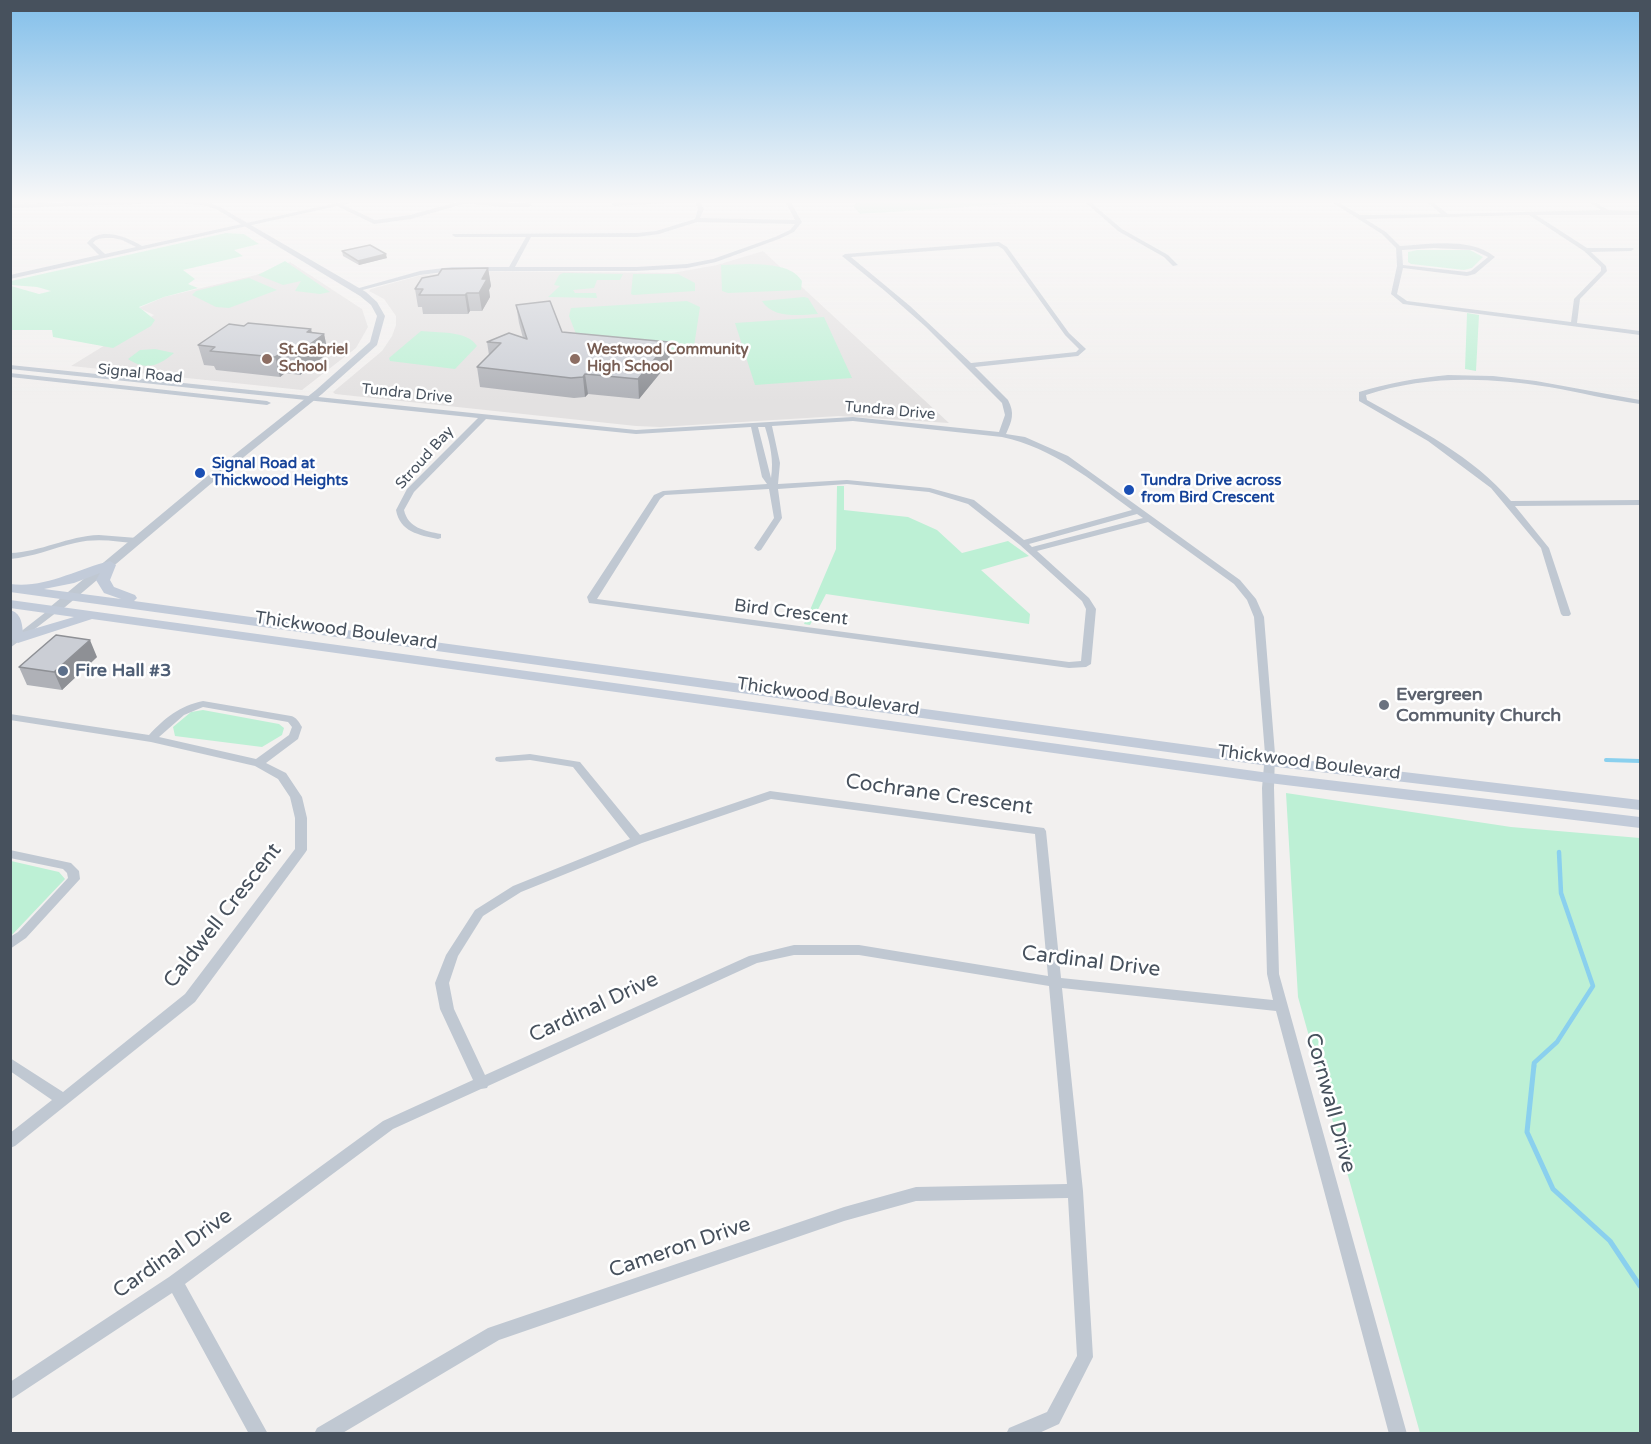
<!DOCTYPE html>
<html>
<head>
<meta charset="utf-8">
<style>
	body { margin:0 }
	#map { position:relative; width:1651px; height:1444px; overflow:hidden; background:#f2f0ef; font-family:"Varela Round",sans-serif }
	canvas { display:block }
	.frame { position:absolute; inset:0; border:12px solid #47515d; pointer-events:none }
</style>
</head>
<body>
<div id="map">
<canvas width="1651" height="1444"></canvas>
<div class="frame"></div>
</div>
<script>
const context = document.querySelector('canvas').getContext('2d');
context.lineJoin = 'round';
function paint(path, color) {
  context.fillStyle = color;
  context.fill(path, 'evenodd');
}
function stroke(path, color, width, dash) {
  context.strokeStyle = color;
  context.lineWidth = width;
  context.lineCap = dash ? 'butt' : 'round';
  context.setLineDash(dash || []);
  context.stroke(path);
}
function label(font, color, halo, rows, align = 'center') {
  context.font = font + ' "Varela Round",sans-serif';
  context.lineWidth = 5;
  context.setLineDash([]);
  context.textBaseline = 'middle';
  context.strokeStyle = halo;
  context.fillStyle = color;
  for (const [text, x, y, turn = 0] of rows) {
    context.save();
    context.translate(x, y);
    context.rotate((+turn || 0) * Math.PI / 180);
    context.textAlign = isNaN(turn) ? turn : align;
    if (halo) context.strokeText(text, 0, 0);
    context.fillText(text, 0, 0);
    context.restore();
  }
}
const education = new Path2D(`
	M763 251 949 423 839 416 660 427 636 426 335 394 333 392 382 351 392 336 396 325V316L384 299 369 291 371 289 422 275 467 271 672 273 717 265Z
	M290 262 362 309 368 327 356 348 302 390 71 366 154 315 139 308 164 297 256 275Z`);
const green = new Path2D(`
	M859 201H1020L1022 203 860 214 853 206Z
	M226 233 244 234 259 244 234 250 243 256 183 270 195 279 188 284 198 288 164 297 139 307 155 320 151 326 113 348 53 337 52 330H11V286L39 294 51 291 37 287 11 285V281Z
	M1417 250H1470L1483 257 1472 268 1464 270 1411 264 1408 262V252Z
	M285 261 330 292 320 294 295 291 301 281 283 285 258 275Z
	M751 264C769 265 792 265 802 281L801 290 728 293 722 291 721 265Z
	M563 273 623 274 620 280H597L594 288 573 290 575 293H596L597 298 548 297 560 286 554 285 559 275Z
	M633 274H678L695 283V291L633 295 631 294Z
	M249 278 277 290 229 308 216 307 192 295 196 291Z
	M804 297 808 298 818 314C800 315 773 319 762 301Z
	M687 301 700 307 693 353 651 354 576 334 569 316 571 308Z
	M1467 313 1479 315 1476 371 1465 369Z
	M824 317 852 378 755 385 735 323Z
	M421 331C437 333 467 330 477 346L455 369 390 361 389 358Z
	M155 349 174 353C159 366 146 371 128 359L140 350Z
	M837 486H844V510L908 517 937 530 962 553 1008 541 1029 556 981 570 1030 614 1029 624 826 594 810 625 804 624 836 549Z
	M203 710 279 724 284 728 282 735 262 747 175 736 173 727 191 712Z
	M1286 793 1511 827 1640 838V1433H1420L1298 997Z
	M11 861 59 872 65 879 11 936Z`);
const streamFar2 = new Path2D(`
	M1606 760 1640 761`);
const streamFar1 = new Path2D(`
	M1534 1067V1063L1557 1042 1593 986 1561 893 1559 852`);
const stream = new Path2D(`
	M1534 1065 1527 1132 1553 1189 1610 1241 1640 1286`);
const minor = new Path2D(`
	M346 201H355L343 205 375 220 410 215 461 201 529 203 532 205 529 207H500L467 203 411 219 374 224 337 206 10 279V275L99 255 87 243C100 226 127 237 142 246ZM113 238 122 240 136 247 105 254 93 243C97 237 106 238 113 238Z
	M642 201H667L664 203 614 206 611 204 614 202Z
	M695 201H699L704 209 700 218 795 220 785 201H790L802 222 794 232 779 239 716 262 687 268 636 271H452L420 275 355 292 352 290 420 271 452 267H509L526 237H455L452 235 453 234 637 233 656 231 695 219 698 209ZM697 222 795 224 790 230 775 237 713 259 687 264 636 267H515L531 237H637L659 234Z
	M1084 201H1089L1122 229 1168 255 1178 265 1173 266 1164 257 1118 231Z
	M1330 201H1336L1360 215 1441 214 1426 201H1431L1448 214 1601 210 1588 201H1593L1608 210 1640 211V215H1536L1587 248H1633L1634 249 1631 251 1591 252 1606 266 1607 271 1580 299 1577 323 1640 331V335L1403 304 1391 294 1397 266 1396 248 1382 234ZM1529 215 1584 251 1601 267V271L1574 299 1571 322 1407 301 1397 294 1403 268 1467 276 1475 274 1495 257C1471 237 1430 244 1400 246L1386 232 1365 219ZM1434 248 1473 250 1488 257 1471 271 1467 272 1403 265 1402 250Z
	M999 242 1007 247 1069 333 1086 349 1078 356 975 367 1008 400C1015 413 1012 421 1006 434L1025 437 1068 456 1240 580 1256 599 1264 617 1275 754 1274 788 1279 974 1407 1434H1389L1276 1011 1062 988 1083 1191 1093 1357 1059 1424 1037 1434H1006L1009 1428 1047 1412 1077 1356 1068 1198 916 1201 844 1221 499 1340 341 1434H314L317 1428 488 1328 844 1207 916 1187 1067 1184 1049 986 859 955H794L757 963 488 1086 487 1088 481 1089 393 1129 185 1284 268 1434H249L172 1293 10 1400V1382L169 1277 383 1121 473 1080 440 1009 435 983 446 955 475 910 513 886 630 839 573 767 530 760 500 762 496 761 495 759 496 757 530 754 580 762 640 835 770 791 1044 828 1046 831 1061 978 1273 1000 1267 974 1262 788 1265 754 1254 617 1247 600 1234 584 1148 522 1037 551 1089 598 1096 609 1091 664 1086 667 1069 668 589 603 587 597 654 495 663 491 767 484 762 477 751 427 636 434 486 419 414 492 404 510C408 528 425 531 441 534V538L438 539C419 535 400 532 396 510L407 489 478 418 10 369V365L636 430 853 417 999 432 1005 415 1002 403 926 327 885 291 842 256 845 254ZM998 246 1003 249 1065 335 1079 349 1076 352 971 363 910 306 851 257ZM853 421 1002 437C1053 448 1091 480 1132 510L1024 540 974 500 930 488 847 480 778 484 780 463 772 426ZM758 427H765C770 444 774 460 771 478ZM847 484 929 492 968 504 1020 545 1082 601 1086 609 1081 661 1069 662 597 599 660 499 665 495 769 489 774 518 754 548 758 551 761 550 782 518 778 489ZM1137 514 1143 518 1032 547 1029 544ZM771 799 1035 834 1048 976 859 945H794L749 956 485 1075 454 1009 449 983 458 956 483 916 521 892 642 843Z
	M10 373 267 401 271 403 267 405 10 377Z
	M1448 375 1493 376 1536 381 1640 400V404C1609 400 1579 392 1549 387 1488 377 1425 375 1366 395L1367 400C1417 428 1474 457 1511 501L1640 500V505L1515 506 1549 548 1571 614 1569 616H1563L1561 614 1541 548 1491 488 1428 441 1359 401V392C1389 383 1417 378 1448 375Z
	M99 535 137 538 141 541 137 544C116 541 96 538 75 543 53 548 33 557 10 559V553C41 552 68 536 99 535Z
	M54 607 59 610 57 612 10 648V640L51 608Z
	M203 701 291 716C296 717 299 722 302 727L298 739 266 763 286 773 302 797 307 818V850L305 853 195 1002 15 1146 10 1148V1133L52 1100 10 1071V1058L63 1092 185 994 295 849V818L290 797 278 779 255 766 151 742 10 720V714L149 735C165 718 179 706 203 701ZM203 707 288 722 292 727 289 735 256 759 159 737 184 715Z
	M10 850 71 863 79 871 80 879 26 938 10 949V937L18 932 68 878 67 873 63 869 10 858Z`);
const tertiary = new Path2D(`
	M110 201H169L166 203 10 208V204Z
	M171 201H203L220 207 366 292 377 302 385 316 377 345 322 394 213 482 58 613H50L48 610 50 607 205 478 316 390 370 342 377 316 371 305 360 296 216 209 202 205 174 203Z`);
const secondary = new Path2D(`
	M110 561 116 565 110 580 114 587 135 595 137 598 134 601 1269 756 1640 800V810L1269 766 10 592V584C44 589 77 569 110 561ZM100 573 96 580 104 593 121 599 44 589 74 583Z
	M10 600 1269 773 1640 817V828L1269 783 92 619 18 643 11 639 10 610C21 613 22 623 23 632L74 617 10 608Z`);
const wall = new Path2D(`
	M342 251 387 258 359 265 343 256Z
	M488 268 491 286 489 290 490 297 482 311H470L468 314H423L422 307H418L415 289Z
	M516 305 562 332 670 361 639 399 588 394 585 397 574 398 480 387 477 367 489 355 487 342 523 338 519 323Z
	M244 326 311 329V332L324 334 328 353 300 375 285 373 280 377 216 370 214 366 204 365 198 345Z
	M97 657 62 690 27 685 19 667Z`);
const shadedWall = new Path2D(`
	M386 254 387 258 359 265 358 261Z
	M488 268 491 286 489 290 490 297 482 311 479 293 482 279Z
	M467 293 470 311 468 314 465 295Z
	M311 329 314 341 324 334 328 353 300 375 295 355 307 332Z
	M669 342 670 361 639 399 638 379Z
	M280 354 285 373 280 377 275 357Z
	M585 374 588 394 585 397 583 377Z
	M90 640 97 657 62 690 54 672Z`);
const building = new Path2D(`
	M370 245 386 254 358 261 342 251Z
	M488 268 482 279H487L479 293H467L465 295H419L423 289H415L422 278 438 275 442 269Z
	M550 301 562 332 669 342 638 379 585 374 583 377 571 378 477 367 501 343 487 342 509 333 527 339 516 305Z
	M248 323 311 329 307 332 324 334 295 355 280 354 275 357 210 351 215 347 198 345 229 324 244 326Z
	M56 635 90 640 54 672 19 667Z`);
const markers = [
	[267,359,6,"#8d6e63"],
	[575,359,6,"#8d6e63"],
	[200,473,6,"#1a4fb4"],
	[1129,490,6,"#1a4fb4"],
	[63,671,6,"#5c6f8a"],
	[1384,705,6,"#6b7280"]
];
const farEducationnames = [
	["St.Gabriel",279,350],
	["School",279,367],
	["Westwood Community",587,350],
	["High School",587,367]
];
const farStreetnames = [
	["Signal Road",140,374,6],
	["Tundra Drive",407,394,6],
	["Tundra Drive",890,411,5],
	["Stroud Bay",425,458,-48]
];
const farTransitnames = [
	["Signal Road at",212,464],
	["Thickwood Heights",212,481],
	["Tundra Drive across",1141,481],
	["from Bird Crescent",1141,498]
];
const streetNames = [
	["Bird Crescent",791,613,7],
	["Thickwood Boulevard",346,631,8],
	["Thickwood Boulevard",828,697,8],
	["Thickwood Boulevard",1309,763,7]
];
const serviceNames = [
	["Fire Hall #3",75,671]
];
const worshipNames = [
	["Evergreen",1396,695],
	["Community Church",1396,716]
];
const nearStreetnames = [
	["Cochrane Crescent",939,795,8],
	["Caldwell Crescent",223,916,-52],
	["Cardinal Drive",1091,962,7],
	["Cardinal Drive",594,1008,-25],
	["Cornwall Drive",1330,1103,75],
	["Cameron Drive",680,1248,-19],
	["Cardinal Drive",173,1254,-35]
];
paint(education, '#e3e1e1');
paint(green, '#bdf0d5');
stroke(streamFar2, '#8ad0ee', 4);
stroke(streamFar1, '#8ad0ee', 4.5);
stroke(stream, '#8ad0ee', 5);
paint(minor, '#c0c8d2');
paint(tertiary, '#c0c8d2');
paint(secondary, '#c2cbd9');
paint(wall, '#afb1b7');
paint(shadedWall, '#8e9095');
paint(building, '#cbced5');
stroke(building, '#8e9095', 1.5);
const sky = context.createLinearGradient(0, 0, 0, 403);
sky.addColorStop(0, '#82bfea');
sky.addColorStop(0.5, '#f9f8f8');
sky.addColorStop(1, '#f9f8f800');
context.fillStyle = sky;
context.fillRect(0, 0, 1651, 403);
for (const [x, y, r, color] of markers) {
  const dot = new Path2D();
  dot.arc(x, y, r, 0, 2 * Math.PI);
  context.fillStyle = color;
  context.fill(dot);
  stroke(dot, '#fff', 2);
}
label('bold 15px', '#785e54', '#fff', farEducationnames, 'left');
label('15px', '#47515d', '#fff', farStreetnames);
label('bold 15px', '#164399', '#fff', farTransitnames, 'left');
label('18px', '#47515d', '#fff', streetNames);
label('bold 18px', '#4e5e75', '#fff', serviceNames, 'left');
label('bold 18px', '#5b616d', '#fff', worshipNames, 'left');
label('21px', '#47515d', '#fff', nearStreetnames);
</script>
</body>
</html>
